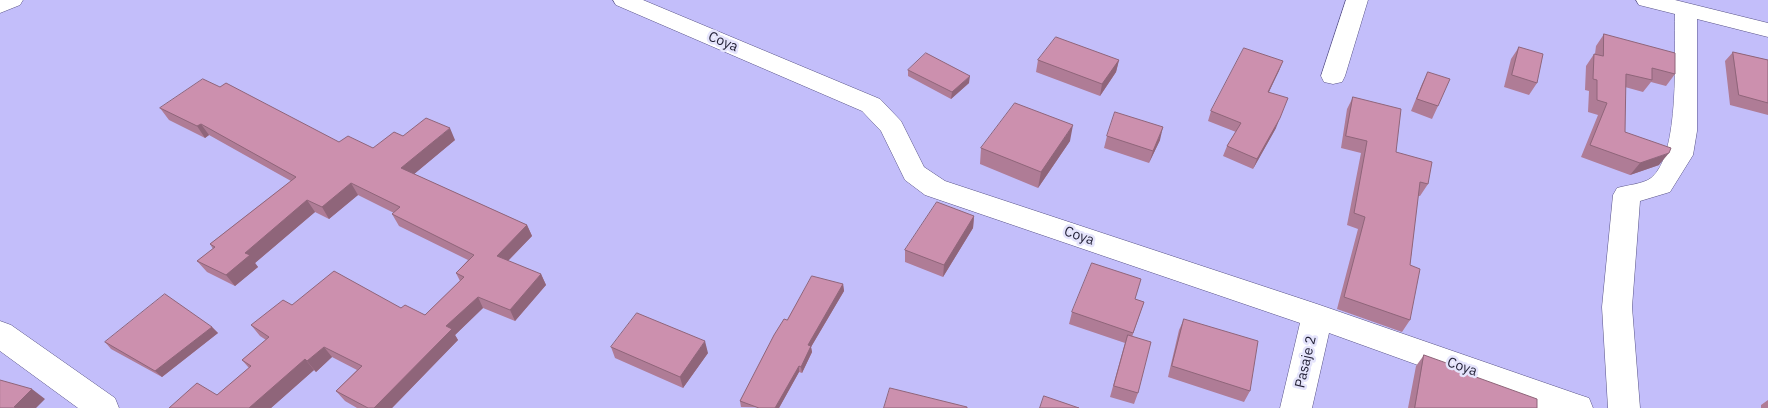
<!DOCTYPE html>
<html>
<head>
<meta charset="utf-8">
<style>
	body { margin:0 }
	canvas { display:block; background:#c3befa }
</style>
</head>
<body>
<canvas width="1768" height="408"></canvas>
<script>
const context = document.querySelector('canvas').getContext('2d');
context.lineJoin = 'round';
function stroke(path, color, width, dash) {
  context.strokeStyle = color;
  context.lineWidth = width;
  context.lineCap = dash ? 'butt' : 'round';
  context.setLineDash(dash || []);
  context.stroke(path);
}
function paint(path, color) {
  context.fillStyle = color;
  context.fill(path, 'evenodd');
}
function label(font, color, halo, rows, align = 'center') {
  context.font = font + ' "IBM Plex Sans",sans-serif';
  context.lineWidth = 5;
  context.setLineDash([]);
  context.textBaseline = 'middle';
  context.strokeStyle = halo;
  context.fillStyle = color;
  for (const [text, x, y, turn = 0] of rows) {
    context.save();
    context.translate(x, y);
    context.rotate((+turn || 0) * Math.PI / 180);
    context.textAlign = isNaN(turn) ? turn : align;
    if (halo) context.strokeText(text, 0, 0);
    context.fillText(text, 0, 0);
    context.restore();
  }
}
const minor = new Path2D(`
	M0 0H23L20 5 0 13Z
	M613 0H643L880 99 901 121 924 167 945 181 1317 304 1577 394 1589 398 1593 408H1537L1329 333 1312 408H1280L1300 323 925 195 905 180 881 131 862 111 616 5Z
	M1346 0H1368L1345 76 1342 82 1333 84 1324 82 1321 76Z
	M1636 0H1675L1768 23V37L1697 19V131L1693 155 1670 192 1640 201 1632 307 1640 408H1608L1602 307 1613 195 1617 188C1627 185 1643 184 1651 178 1681 155 1674 50 1675 14L1639 5Z
	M0 321 11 325 115 398 119 408H78L0 351Z`);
const wall = new Path2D(`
	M1604 34 1675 74 1666 86 1651 82 1643 92 1625 87V132L1659 165 1630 175 1581 157 1598 115 1588 112 1589 91 1585 90 1586 66 1594 54H1595L1596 46Z
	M1519 47 1537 83 1529 95 1504 87 1511 59Z
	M1733 52 1768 60V115L1730 105 1725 61Z
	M1038 60H1119L1116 72 1100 96 1036 72Z
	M1283 61 1269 92 1276 128 1253 169 1223 156 1227 146 1236 132 1208 121 1211 111Z
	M908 70 969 83 951 99 908 76Z
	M1428 72 1438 106 1432 119 1411 111 1422 84Z
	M1353 97 1396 152 1428 184 1420 196H1418L1410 265V320L1402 332 1337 309 1358 229 1347 225 1361 153 1341 148 1347 109Z
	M160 108 339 142 373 148 403 136 455 140 414 174 527 225 532 236 508 261 541 274 546 285 515 321 483 308 455 335 458 340 392 408H357L345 401 336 391 357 370 332 357 316 372 314 370 271 408H169L217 395 249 368 242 360 266 340 260 336 251 325 292 305 401 308 425 315 460 281 456 273 468 260 399 226 392 214 394 213 358 195 329 219 315 212 255 263 258 267 235 286 207 272 197 261 213 249 210 244 291 181 209 135 205 138 169 120Z
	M1107 136 1160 140 1149 163 1104 148Z
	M1070 141 1038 188 980 164 981 148Z
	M974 216 973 228 943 277 905 262V250Z
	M843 284 844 291 811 347 812 352 802 373 799 372 779 408 741 407 740 401 787 320Z
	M1135 299 1144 302 1132 337 1138 393 1134 404 1110 397 1125 343 1069 324 1072 312Z
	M1184 319 1250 391 1244 402 1168 377 1179 330Z
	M212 327 218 333 162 377 111 349 105 342Z
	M611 347 708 353 683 388 615 358Z
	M1424 355 1476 377 1537 408H1408L1416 366Z
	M1768 400V408H1761V405Z`);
const shadedWall = new Path2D(`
	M1119 60 1116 72 1100 96 1102 84Z
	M1283 61 1279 71 1264 102 1268 92Z
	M970 76 969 83 951 99 952 92Z
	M1280 118 1276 128 1253 169 1257 159Z
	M201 124 209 135 205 138 197 126Z
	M1073 125 1070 141 1038 188 1041 172Z
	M1163 127 1160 140 1149 163 1153 151Z
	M450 128 455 140 407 180 401 168Z
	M1669 153 1659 165 1630 175 1640 163Z
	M351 183 358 195 329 219 322 207Z
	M307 200 315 212 255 263 258 267 235 286 226 275 245 253Z
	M974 216 973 228 943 277 944 265Z
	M527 225 532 236 502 267 497 256Z
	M541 274 546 285 515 321 510 310Z
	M843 284 844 291 811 347 812 352 802 373 801 367 808 345Z
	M478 297 483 308 455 335 458 340 392 408H374L446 326Z
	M212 327 218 333 162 377 155 371Z
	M705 341 708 353 683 388 680 377Z
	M324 347 332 357 316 372 307 361Z
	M305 359 314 370 271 408H249Z
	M799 366V372L779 408H775Z
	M32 389 45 399 36 408H15L14 407Z`);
const building = new Path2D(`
	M1604 34 1675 53V74L1652 68V80L1626 74 1625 132 1671 148 1669 153 1640 163 1590 145 1607 103 1597 100V80L1593 79 1594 54 1603 56Z
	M1056 37 1119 60 1102 84 1038 60Z
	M1519 47 1543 54 1537 83 1512 75Z
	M1244 48 1283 61 1268 92 1288 98 1280 118 1257 159 1227 146 1241 123 1211 111Z
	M1733 52 1768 60V103L1739 95Z
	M926 53 970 76 952 92 908 70Z
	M1428 72 1450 79 1438 106 1417 99Z
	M203 79 220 87 226 83 339 142 348 136 373 148 394 132 403 136 426 118 450 128 401 168 527 225 497 256 541 274 510 310 478 297 446 326 452 329 374 408H368L336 391 362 366 324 347 307 361 305 359 249 408H169L197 383 217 395 251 366 242 360 269 337 251 325 283 300 292 305 334 271 401 308 405 305 425 315 464 277 456 273 474 255 392 214 400 207 351 183 322 207 307 200 245 253 250 255 226 275 197 261 215 247 210 244 296 177 201 124 197 126 160 108Z
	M1353 97 1401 109 1396 152 1432 162 1428 184 1420 182 1410 265 1420 269 1410 320 1344 297 1365 217 1354 213 1367 141 1346 136Z
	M1015 103 1073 125 1041 172 981 148Z
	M1115 112 1163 127 1153 151 1107 136Z
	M937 202 974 216 944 265 905 250Z
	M1092 263 1141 279 1135 299 1144 302 1133 333 1072 312Z
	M812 276 843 284 808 345 811 346 801 367 799 366 775 408H759L740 401 774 335 784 319 787 320Z
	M165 294 212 327 155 371 105 342Z
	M637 313 705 341 680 377 611 347Z
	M1184 319 1258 341 1250 391 1172 366Z
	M1128 335 1151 342 1138 393 1114 386Z
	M1424 355 1477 374 1476 377 1537 399V408H1415Z
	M0 380 32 389 14 407 17 408H0Z
	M890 388 967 407V408H884Z
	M1044 396 1079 408H1040Z`);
const streetNames = [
	["Coya",723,42,23],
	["Coya",1079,236,19],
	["Pasaje 2",1306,362,-77],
	["Coya",1462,367,19]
];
stroke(minor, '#585387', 1);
paint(minor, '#fff');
paint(wall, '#af7c96');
paint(shadedWall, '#8f657a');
paint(building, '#cc90ae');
stroke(building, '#8f657a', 1);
label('14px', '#211f35', '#e5e4fc', streetNames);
</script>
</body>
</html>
